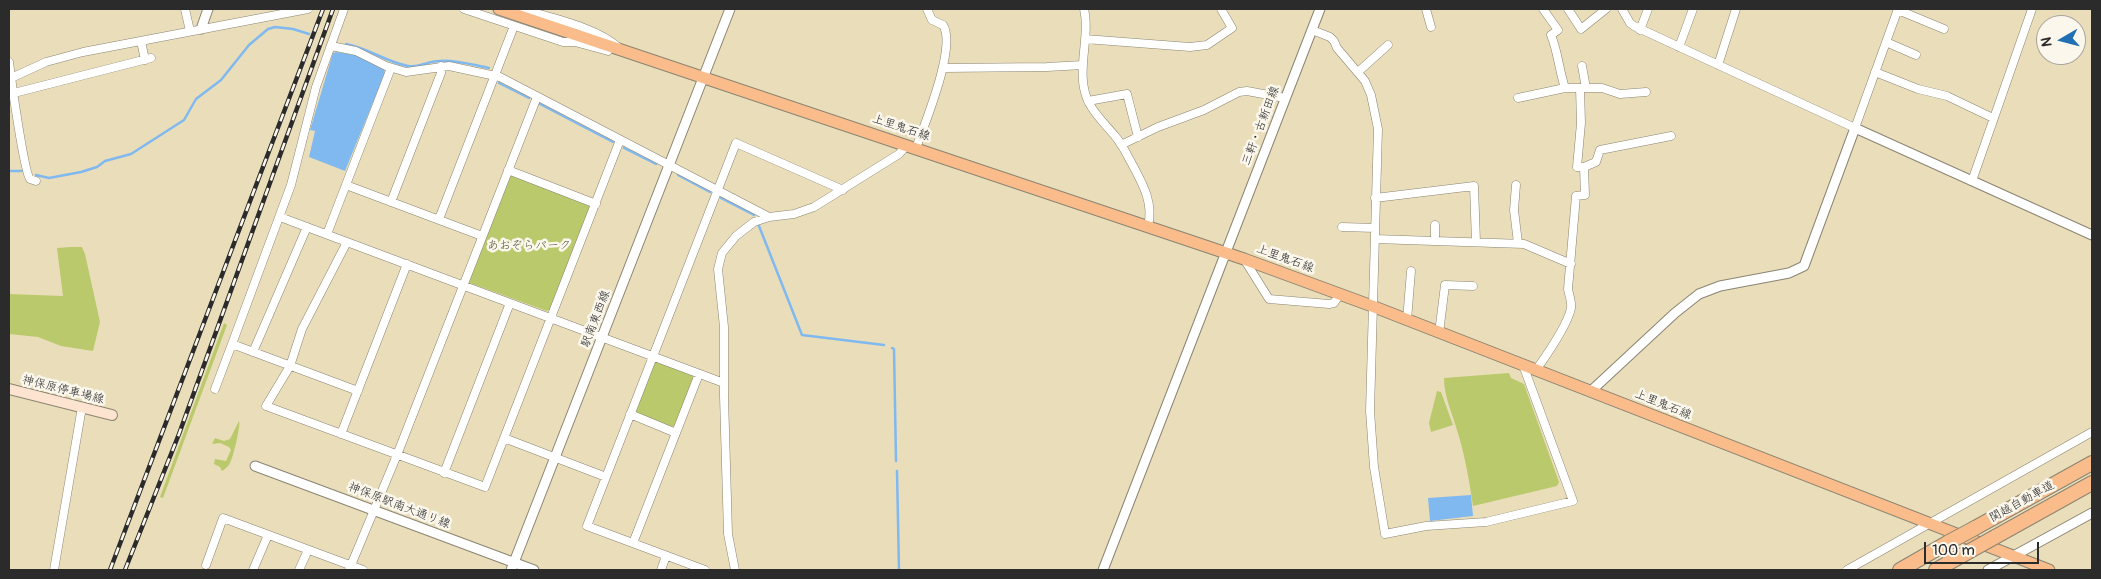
<!DOCTYPE html>
<html>
<head>
<meta charset="utf-8">
<style>
	body { margin:0 }
	#map { position:relative; width:2101px; height:579px; overflow:hidden; background:#eadeba; font-family:Pangolin,sans-serif }
	canvas { display:block }
	.frame { position:absolute; inset:0; border:10px solid #2b2b2b; pointer-events:none }
	.north { position:absolute; left:2036px; top:15px; width:50px; height:50px; box-sizing:border-box; background:#fbf7ec; border:1px solid #a8a59f; border-radius:50%; rotate:262deg; font-size:14px; font-weight:700; line-height:20px; text-align:center; color:#2b2b2b }
	.north::after { content:''; display:block; margin:auto; width:18px; height:22px; background:#1f6fb2; clip-path:polygon(50% 0,100% 100%,50% 72%,0 100%) }
	.scale { position:absolute; left:1924px; top:542px; width:115px; height:22px; box-sizing:border-box; border:2px solid #2b2b2b; border-top:0; padding-left:6px; font-size:15px; line-height:18px; white-space:nowrap; color:#2b2b2b; -webkit-text-stroke:4px #fbf7ec; paint-order:stroke }
</style>
</head>
<body>
<div id="map">
<canvas width="2101" height="579"></canvas>
<div class="frame"></div>
<div class="north">N</div>
<div class="scale">100 m</div>
</div>
<script>
const context = document.querySelector('canvas').getContext('2d');
context.lineJoin = 'round';
function paint(path, color) {
  context.fillStyle = color;
  context.fill(path, 'evenodd');
}
function stroke(path, color, width, dash) {
  context.strokeStyle = color;
  context.lineWidth = width;
  context.lineCap = dash ? 'butt' : 'round';
  context.setLineDash(dash || []);
  context.stroke(path);
}
function label(font, color, halo, rows, align = 'center') {
  context.font = font + ' Pangolin,"Klee One",sans-serif';
  context.lineWidth = 5;
  context.setLineDash([]);
  context.textBaseline = 'middle';
  context.strokeStyle = halo;
  context.fillStyle = color;
  for (const [text, x, y, turn = 0] of rows) {
    context.save();
    context.translate(x, y);
    context.rotate((+turn || 0) * Math.PI / 180);
    context.textAlign = isNaN(turn) ? turn : align;
    if (halo) context.strokeText(text, 0, 0);
    context.fillText(text, 0, 0);
    context.restore();
  }
}
const green = new Path2D(`
	M512 175 589 205 590 208 551 309 547 311 470 283 469 279 509 177Z
	M71 247H82L85 254 100 322 93 351 61 346 38 337 9 334V294L63 296 57 248Z
	M224 323 227 325 163 498 160 497Z
	M657 361 692 374 694 378 675 426 671 427 636 414 635 411 654 363Z
	M1509 373 1511 378 1524 384 1559 482 1557 486 1473 506C1469 480 1465 455 1457 430 1452 412 1444 397 1444 378Z
	M1437 391 1441 392 1453 425 1431 432 1429 423Z
	M239 421C241 425 233 458 230 463 229 466 224 470 222 471L220 467 214 464 215 459 226 461 231 450 229 447 220 443 212 444 215 438 224 441 230 439Z`);
const water = new Path2D(`
	M336 52 355 55 384 69 385 73 345 171 309 157 315 131 310 130 333 53Z
	M1471 495 1473 516 1430 521 1428 498Z`);
const stream = new Path2D(`
	M346 44C368 48 386 62 408 66 419 68 428 61 439 61 455 59 473 65 489 68
	M499 83 529 98
	M540 104 613 142
	M624 148 656 164
	M9 171H22
	M36 175 49 178 81 172 97 167 105 161 131 154 184 120 196 99 221 80 249 45 268 29 275 27 293 29 309 34
	M678 175 710 192
	M721 198 754 215
	M759 226 802 335 884 345
	M892 348 894 349 896 461
	M897 471 899 570`);
const minor = new Path2D(`
	M185 9 190 31
	M344 9 316 87 291 185 232 344 358 391
	M464 9 563 42H575L608 51
	M522 9C551 18 596 27 618 47
	M1084 9C1091 39 1074 74 1089 103 1096 116 1106 125 1115 136 1122 144 1126 153 1131 162 1142 183 1154 202 1148 226
	M1426 9 1431 27
	M1543 9 1558 30 1551 35C1558 52 1559 70 1565 88
	M1568 9 1581 29 1606 9
	M1622 9 1630 23 1634 26 1855 128 1898 9
	M1898 10 1944 29
	M1312 30 1330 37 1334 41 1337 48 1365 81 1371 95 1378 129 1370 411 1374 467 1385 534 1426 526 1486 522 1573 501 1523 365
	M1640 30 1648 9
	M1085 39 1190 47 1207 45 1232 28 1221 9
	M141 41 145 60
	M1886 42 1916 55
	M331 46 356 51 386 66 406 72 449 66 500 77 769 217
	M1679 47 1693 9
	M9 62C11 78 24 172 30 179L36 181
	M1718 65 1736 9
	M1582 66 1586 88
	M943 68 1047 67 1083 65
	M1358 72 1388 45
	M1875 72 1918 89 1947 96 1993 118
	M9 79 46 62 83 52 308 9
	M1580 88 1581 123 1577 167H1584
	M14 93 151 58
	M1518 98 1565 88H1602L1620 94 1646 92
	M1088 101 1127 94 1138 137
	M1121 145 1158 127 1204 110 1239 92 1247 91 1285 98
	M916 148C925 123 957 46 943 25L932 20 927 9
	M508 170 596 204
	M1972 181 2032 9
	M346 185 482 236
	M1516 185 1514 210 1518 243
	M1375 198 1474 186 1476 242
	M391 202 441 73V66
	M280 217 724 383
	M439 219 514 26
	M1342 227 1375 228
	M327 234 391 68
	M1375 239 1524 244 1571 264
	M1435 241V225
	M347 242 302 329 290 366 266 406 485 487 620 140
	M1244 259 1269 299 1329 304 1334 303 1340 294
	M1407 320 1411 271
	M1439 333 1445 285 1473 286
	M253 352 307 227
	M1536 370C1546 356 1568 324 1571 308 1572 302 1569 295 1568 289L1576 196 1585 195 1584 167 1596 162 1600 150 1671 136
	M215 389 232 344
	M630 414 676 433
	M341 434 407 264
	M504 438 606 477
	M444 473 510 303
	M633 543 699 374
	M206 565 223 518 363 570
	M54 570 82 407
	M253 570 268 535
	M299 570 308 550
	M349 570 397 455 537 97
	M661 570 666 556
	M705 570 587 526 736 143 843 190
	M735 570 728 534 724 396V327L718 269 722 253 736 236 754 222 769 217 794 214 814 207 899 154 907 145
	M1847 570 2092 432`);
const tertiary = new Path2D(`
	M201 29 208 9
	M1591 391 1675 313 1699 294 1720 286 1789 273 1804 266 1855 128 2092 235
	M255 466 534 570
	M511 570 730 9
	M1103 570 1320 9
	M1988 570 2092 513`);
const secondary = new Path2D(`
	M9 389 112 415`);
const primary = new Path2D(`
	M499 9 1244 259 1372 306 2049 570`);
const motorway = new Path2D(`
	M1975 528 2092 463
	M1995 537 2092 483
	M1900 570 1949 542
	M1936 570 1968 552`);
const rail = new Path2D(`
	M110 570 323 9
	M125 570 179 434 333 9`);
const motorwayBridge = new Path2D(`
	M1949 542 1975 528
	M1968 552 1995 537`);
const streetNames = [
	["三軒・古新田線",1261,126,-69],
	["上里鬼石線",901,128,18],
	["上里鬼石線",1285,259,20],
	["駅南東西線",596,319,-69],
	["神保原停車場線",63,390,14],
	["上里鬼石線",1663,405,22],
	["関越自動車道",2022,502,-29],
	["神保原駅南大通り線",399,506,21]
];
const parkNames = [
	["あおぞらパーク",529,246]
];
paint(green, '#bac96b');
paint(water, '#80b8f0');
stroke(stream, '#80b8f0', 2.5);
stroke(minor, '#8a8472', 9);
stroke(tertiary, '#8a8472', 11);
stroke(secondary, '#8a8472', 12);
stroke(primary, '#8a8472', 13);
stroke(motorway, '#8a8472', 16);
stroke(minor, '#fff', 8);
stroke(tertiary, '#fff', 9);
stroke(secondary, '#fde4d0', 10);
stroke(primary, '#f9bc8a', 11);
stroke(motorway, '#f9bc8a', 14);
stroke(rail, '#2b2b2b', 4.5);
stroke(rail, '#fbf7ec', 2.5, [8]);
stroke(motorwayBridge, '#8a8472', 16, []);
stroke(motorwayBridge, '#f9bc8a', 14);
label('12px', '#2b2b2b', '#fbf7ec', streetNames);
label('12px', '#565a3e', '#fbf7ec', parkNames);
</script>
</body>
</html>
